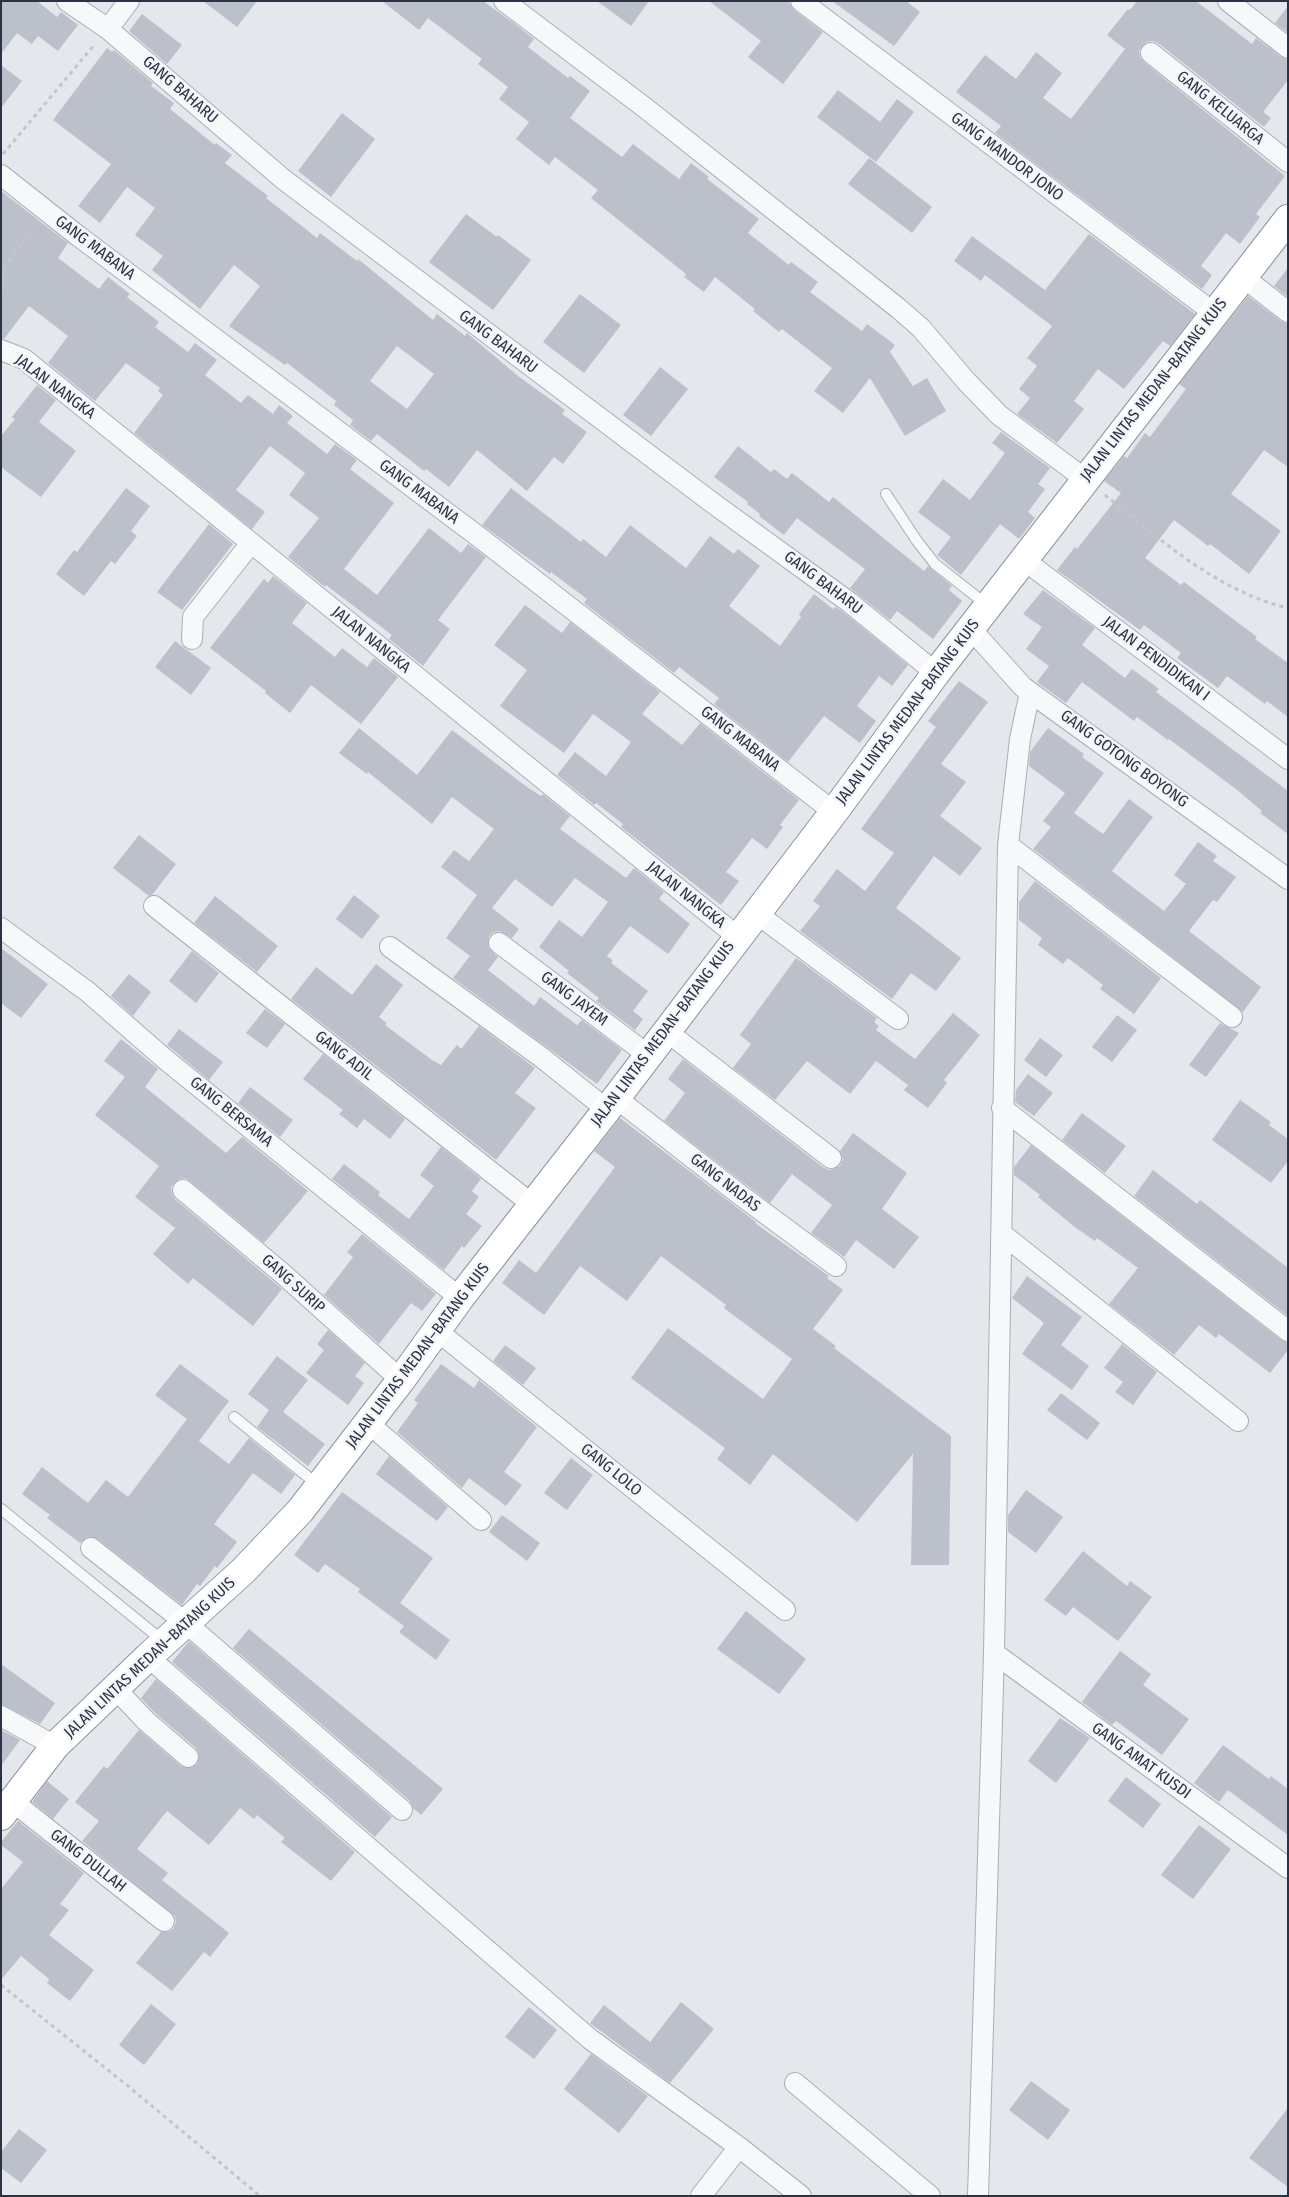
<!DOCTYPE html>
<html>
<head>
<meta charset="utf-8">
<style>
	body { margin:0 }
	#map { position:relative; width:1289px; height:2197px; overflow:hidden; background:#e4e7ec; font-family:"Fira Sans Condensed",sans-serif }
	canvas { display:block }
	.frame { position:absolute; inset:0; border:2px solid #2b3445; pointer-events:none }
</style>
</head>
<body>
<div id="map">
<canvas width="1289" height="2197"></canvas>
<div class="frame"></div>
</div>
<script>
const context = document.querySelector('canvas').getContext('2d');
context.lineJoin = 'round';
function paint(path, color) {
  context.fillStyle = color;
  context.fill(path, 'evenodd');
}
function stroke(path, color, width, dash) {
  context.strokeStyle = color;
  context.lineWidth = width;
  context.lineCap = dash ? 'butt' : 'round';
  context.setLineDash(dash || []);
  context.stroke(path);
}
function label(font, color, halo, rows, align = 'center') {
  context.font = font + ' "Fira Sans Condensed",sans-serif';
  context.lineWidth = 5;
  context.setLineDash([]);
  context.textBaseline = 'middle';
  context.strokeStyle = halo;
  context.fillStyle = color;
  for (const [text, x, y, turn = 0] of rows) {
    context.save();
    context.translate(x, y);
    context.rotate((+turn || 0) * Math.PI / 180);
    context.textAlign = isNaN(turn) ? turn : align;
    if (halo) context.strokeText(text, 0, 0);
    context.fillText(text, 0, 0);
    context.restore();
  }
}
const building = new Path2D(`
	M1 1H37L57 17 61 12 78 25 58 51 38 36 32 44 17 33 1 54Z
	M203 1H257L237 27Z
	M382 1H483L511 21 534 39 528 47 568 78 570 76 590 91 570 118 622 157 633 144 679 179 691 163 709 177 707 179 759 219 748 233 789 265 791 262 818 282 810 292 862 331 867 324 895 345 890 352 913 386 927 378 946 411 905 436 870 378 843 413 814 391 832 368 782 329 779 332 753 311 755 309 715 277 704 292 684 277 686 274 591 198 598 190 555 157 549 165 516 139 529 122 499 99 508 87 478 64 482 59 428 18 419 30Z
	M597 1H649L631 26Z
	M709 1H788L794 10 823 32 783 84 748 57 761 41Z
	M832 1H906L920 12 894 46Z
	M1137 1H1196L1252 44 1256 38 1281 57 1288 60V80L1263 112 1271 118 1264 127 1158 43 1152 41 1146 42 1139 51 1140 57 1144 62 1285 176 1256 214 1260 217 1240 244 1226 233 1201 266 1212 275 1202 289 995 133 1001 126 956 92 985 55 1016 79 1036 52 1062 73 1043 98 1071 119 1125 49 1107 35 1128 9 1130 10Z
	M1288 6V33L1275 23Z
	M142 14 182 45 167 64 129 31Z
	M107 48 112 52 114 50 153 83 151 86 174 103 170 109 215 145 216 143 232 155 225 163 268 196 266 198 317 238 320 233 357 261 358 259 433 320 437 314 465 336 467 333 518 376 565 410 562 414 587 432 563 464 554 457 527 491 477 450 449 487 426 469 424 471 377 434 371 441 350 425 353 420 334 405 336 401 287 363 285 365 229 326 260 286 234 265 200 309 152 270 163 256 135 235 155 208 127 187 100 223 78 206 111 164 53 120ZM397 346 434 374 407 409 370 381Z
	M1 65 22 81 1 108Z
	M838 90 880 122 897 99 914 112 876 162 817 117Z
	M342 113 375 139 331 197 298 171Z
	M869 158 932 207 912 233 848 184Z
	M1 191 68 243 58 258 99 289 108 277 130 294 127 297 159 322 155 327 188 352 195 343 217 360 205 375 241 403 248 395 273 414 279 405 293 416 287 423 327 454 335 444 357 460 350 469 394 503 344 569 377 595 429 528 461 553 468 544 486 557 438 620 450 629 423 666 389 639 392 635 326 585 325 587 288 557 319 518 289 495 305 473 270 446 236 490 265 512 252 529 134 433 163 395 158 391 160 388 126 363 95 401 48 363 68 336 29 306 4 339 1 338Z
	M466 214 497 237 498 235 531 260 493 310 429 262Z
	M1089 234 1195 314 1170 346 1163 341 1124 389 1098 369 1074 401 1084 409 1057 443 1017 414 1030 398 1019 389 1037 366 1027 358 1052 326 985 275 981 281 954 261 972 236 1045 290Z
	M1288 268V297L1274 286Z
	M580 294 621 325 584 373 543 342Z
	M1248 296 1281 321 1288 324V467L1264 450 1231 494 1281 531 1249 574 1210 544 1208 546 1174 520 1145 558 1181 585 1184 582 1257 637 1255 639 1288 663V717L1267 701 1265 704 1227 676 1218 688 1177 658 1181 653 1144 625 1140 630 1057 570 1075 547 1077 549 1121 493 1104 481 1124 456 1127 458 1145 433 1150 437 1186 389 1179 384Z
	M660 367 688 389 651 436 623 415Z
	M37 385 56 400 39 422 76 451 41 497 1 467V436L15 419 12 417Z
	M1001 432 1050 468 1038 484 1045 489 1028 512 1035 518 1019 539 1000 524 961 575 937 555 951 537 918 512 943 479 970 500 1005 453 992 443Z
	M738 446 771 472 774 469 787 479 792 473 829 502 833 497 924 571 928 566 952 586 949 590 962 601 933 639 897 611 890 620 850 588 865 569 797 518 784 535 759 516 760 514 747 504 748 502 714 477Z
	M126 488 150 506 131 531 137 536 115 564 111 561 84 596 56 574 74 550 77 552Z
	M511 488 581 542 583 539 606 557 630 525 686 568 710 536 734 554 738 549 760 566 729 606 780 646 801 617 799 614 814 594 833 609 835 607 842 611 908 665 892 686 879 676 857 706 876 721 860 743 824 716 788 762 714 704 719 698 679 667 674 673 584 603 587 599 551 572 550 574 482 525Z
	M209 524 233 544 182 610 157 592Z
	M273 576 307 603 292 623 335 657 342 648 367 667 374 658 398 677 361 724 311 685 290 713 265 693 266 691 210 648 264 579 268 583Z
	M1043 590 1095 628 1082 645 1125 678 1132 669 1159 689 1156 692 1288 791V834L1260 813 1262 811 1236 789 1169 739 1168 740 1137 717 1134 721 1082 682 1066 703 1037 682 1049 666 1026 649 1042 627 1023 614Z
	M525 605 562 633 570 622 660 692 642 714 682 745 700 723 799 800 780 825 783 827 767 849 752 838 726 872 739 881 721 905 621 827 623 824 596 803 594 805 557 775 575 752 606 776 631 742 593 714 564 753 500 706 527 670 494 645Z
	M175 641 211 668 191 695 155 667Z
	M959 681 988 702 941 764 966 782 940 816 982 848 960 876 934 856 896 908 961 958 936 991 911 973 892 999 800 931 820 906 813 901 837 869 865 891 894 853 861 829 936 727 928 721Z
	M359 728 417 775 452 730 527 787 541 796 543 794 570 816 560 829 626 878 634 868 664 892 659 899 690 924 668 954 630 926 607 956 613 961 611 963 648 991 633 1011 643 1019 635 1030 596 1001 599 998 567 973 569 971 539 947 559 920 582 937 608 902 575 878 552 907 515 879 492 908 519 929 512 938 500 931 494 932 489 936 488 947 498 957 488 970 534 1006 540 997 577 1025 582 1020 622 1050 597 1084 453 978 470 956 446 938 477 895 441 867 454 850 469 861 494 829 452 797 432 824 368 772 367 774 339 753Z
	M1048 728 1084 754 1082 757 1104 773 1074 813 1103 834 1129 799 1153 817 1112 871 1126 882 1164 911 1186 884 1174 875 1198 842 1217 856 1213 861 1236 877 1217 902 1213 900 1189 931 1261 987 1243 1012 1033 849 1051 827 1043 821 1065 793 1029 766 1030 752Z
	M139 835 176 864 152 895 149 896 113 868Z
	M1035 881 1161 978 1134 1014 1100 989 1103 985 1068 958 1063 964 1038 945 1042 938 1019 920V902Z
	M354 895 380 916 362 939 336 919Z
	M215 896 278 946 257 972 194 923Z
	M1 948 48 984 21 1018 1 1003Z
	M192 951 219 973 196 1003 169 981Z
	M796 958 877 1018 874 1022 879 1026 876 1030 915 1059 953 1013 980 1035 944 1080 947 1083 928 1108 904 1090 908 1085 876 1061 850 1094 807 1061 775 1100 733 1068 751 1044 740 1035Z
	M376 964 403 985 379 1017 387 1023 385 1025 432 1060 441 1065 457 1045 461 1049 479 1026 535 1068 515 1093 536 1108 496 1160 291 999 316 967 352 995Z
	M129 974 151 992 133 1016 111 996Z
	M265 1009 285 1024 267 1048 246 1033Z
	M1117 1015 1137 1030 1112 1062 1092 1047Z
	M1220 1023 1239 1033 1206 1077 1189 1065Z
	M179 1029 223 1062 209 1080 167 1045Z
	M1040 1038 1063 1055 1046 1077 1024 1060Z
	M121 1039 158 1069 145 1087 226 1153 242 1137 308 1191 264 1243 190 1181 185 1178 179 1179 171 1187 172 1194 175 1199 282 1289 253 1326 193 1278 188 1284 153 1254 175 1228 135 1197 159 1166 95 1115 125 1077 104 1061Z
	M323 1054 405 1119 390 1139 364 1119 357 1128 339 1114 343 1110 303 1079Z
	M683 1059 824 1168 830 1170 840 1166 843 1159 840 1151 853 1133 907 1173 882 1209 919 1237 894 1269 856 1240 844 1257 811 1233 832 1205 792 1174 770 1203 664 1121 685 1093 668 1079Z
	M1028 1074 1053 1093 1034 1116 1015 1102 1016 1090Z
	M250 1087 293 1120 280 1137 238 1103Z
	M1240 1100 1271 1122 1269 1125 1288 1139V1161L1271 1183 1212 1140Z
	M1082 1113 1126 1146 1105 1173 1062 1140Z
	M620 1118 756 1222 755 1223 829 1276 827 1278 843 1290 813 1329 836 1346 834 1348 951 1436 949 1565H911L913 1454 857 1522 773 1454 750 1485 717 1459 725 1448 631 1378 668 1328 763 1399 792 1359 724 1308 726 1305 661 1256 627 1301 580 1266 544 1315 502 1283 519 1260 536 1273 615 1167 594 1151Z
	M1031 1145 1281 1340 1288 1343V1350L1270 1373 1219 1334 1216 1338 1199 1325 1174 1355 1109 1304 1138 1268 1097 1238 1095 1241 1076 1228 1038 1197 1040 1195 1014 1175V1167Z
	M441 1147 481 1179 472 1191 479 1197 466 1214 482 1226 464 1248 462 1246 444 1270 332 1179 344 1164 380 1192 378 1195 409 1219 434 1186 420 1175Z
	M1153 1170 1197 1204 1200 1200 1288 1268V1316L1134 1196Z
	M362 1234 436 1294 422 1311 411 1303 379 1344 324 1295 353 1257 347 1252Z
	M1027 1276 1082 1317 1061 1345 1089 1366 1072 1390 1022 1354 1044 1323 1012 1298Z
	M328 1330 365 1363 355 1376 364 1383 348 1405 306 1373 324 1350 317 1344Z
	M1122 1344 1157 1372 1133 1405 1115 1392 1123 1382 1104 1368Z
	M505 1345 536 1368 523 1385 493 1361Z
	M277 1356 308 1380 283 1412 325 1444 308 1466 257 1427 269 1410 248 1394Z
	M180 1364 229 1401 199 1441 229 1464 249 1438 295 1475 281 1494 253 1473 214 1524 237 1542 217 1568 215 1566 200 1586 197 1584 182 1605 98 1539 87 1537 80 1543 47 1518 50 1515 22 1494 42 1467 88 1503 106 1480 128 1497 187 1419 155 1395Z
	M441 1364 474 1388 479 1380 537 1427 504 1472 522 1485 506 1506 469 1478 462 1488 397 1432 418 1403 414 1400Z
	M1061 1393 1100 1423 1087 1440 1047 1410Z
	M389 1456 448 1507 437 1521 376 1474Z
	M571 1458 593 1475 567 1510 544 1493Z
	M1026 1490 1063 1517 1036 1553 1008 1532V1515Z
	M342 1492 433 1558 400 1603 450 1640 436 1660 399 1632 404 1626 358 1592 360 1589 325 1564 318 1573 294 1555Z
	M502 1515 540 1543 527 1561 489 1532Z
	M1083 1551 1127 1586 1130 1581 1152 1597 1118 1641 1073 1607 1066 1616 1044 1600Z
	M746 1611 806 1659 779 1694 717 1649Z
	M249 1629 443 1789 421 1815 413 1808 410 1801 233 1648Z
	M189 1641 392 1817 375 1837 172 1662Z
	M1120 1651 1151 1674 1143 1685 1189 1719 1162 1755 1116 1721 1112 1725 1082 1702Z
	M1 1664 55 1703 40 1724 1 1704Z
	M156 1679 355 1852 331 1881 281 1842 285 1838 257 1815 254 1819 240 1808 209 1845 167 1811 137 1849 168 1873 162 1880 229 1933 210 1957 204 1952 172 1991 136 1963 161 1932H168L173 1929 176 1922 175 1916 82 1841 99 1821 75 1802 104 1766 107 1769 139 1730 181 1766 191 1768 197 1764 199 1754 196 1748 154 1712 141 1698Z
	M1060 1718 1090 1738 1056 1783 1028 1761Z
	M1 1730 20 1740 1 1766Z
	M1223 1745 1269 1779 1271 1776 1288 1789V1835L1228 1790 1219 1802 1194 1783Z
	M1126 1777 1161 1804 1143 1828 1108 1801Z
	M47 1781 69 1799 53 1819 32 1802Z
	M18 1821 84 1873 60 1904 69 1910 49 1935 94 1970 70 2001 47 1983 49 1979 21 1956 1 1980V1889L23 1862 1 1845V1842Z
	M1199 1825 1231 1849 1193 1899 1161 1875Z
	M681 2002 714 2029 670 2083 590 2023 604 2005 650 2042Z
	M151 2004 176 2024 144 2065 119 2045Z
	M529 2007 557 2030 534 2059 505 2037Z
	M591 2054 648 2096 619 2133 564 2089Z
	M1031 2081 1070 2110 1048 2140 1009 2110Z
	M1288 2108V2187L1249 2158Z
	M19 2129 47 2150 21 2183 1 2168V2152Z`);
const path = new Path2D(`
	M3 154 95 44
	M1 292 5 266 34 228
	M1105 495C1159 539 1219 592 1288 608
	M1 1985 128 2086 260 2196`);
const lane = new Path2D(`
	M886 494 917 541 935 564 987 605
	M234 1417 318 1485
	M1 1509 163 1641`);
const street = new Path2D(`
	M67 1 108 29 283 179 710 501 849 602 936 673
	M504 1 644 107 898 308 921 328 966 381 999 415 1085 479
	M801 1 1214 313
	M1228 1 1288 48
	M108 29 129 1
	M1151 53 1288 162
	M1 175 77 235 475 534 834 812
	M1243 277 1288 312
	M1 350 24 359 738 937
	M1024 560 1288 759
	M971 629 1023 687 1288 879
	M192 639 193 617 251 543
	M1008 845 1232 1017
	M154 906 533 1205
	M756 913 898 1019
	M1 928 88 992 166 1060 460 1298
	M499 943 648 1055
	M390 947 541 1057 606 1109
	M666 1031 831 1158
	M616 1098 739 1194 836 1266
	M1002 1108 1288 1331
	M183 1190 283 1274 401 1380
	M1001 1233 1238 1421
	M436 1330 785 1610
	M368 1423 481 1520
	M91 1548 186 1623 402 1810
	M994 1653 1288 1868
	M148 1657 590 2039 739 2147 801 2196
	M115 1688 146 1721 188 1757
	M1 1716 55 1746
	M12 1801 164 1921
	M795 2083 930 2196
	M701 2196 739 2147
	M978 2196 994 1653 1008 845 1020 739 1030 692`);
const highway = new Path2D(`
	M1 1816 55 1746 148 1657 243 1571 300 1511 401 1380 460 1298 616 1098 834 812 936 673 1288 219`);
const streetNames = [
	["GANG BAHARU",180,90,41],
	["GANG KELUARGA",1220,108,39],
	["GANG MANDOR JONO",1007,157,37],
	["GANG MABANA",95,248,37],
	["GANG BAHARU",498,342,37],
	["JALAN NANGKA",55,387,37],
	["JALAN LINTAS MEDAN–BATANG KUIS",1154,390,-52],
	["GANG MABANA",419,492,37],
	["GANG BAHARU",823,583,37],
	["JALAN NANGKA",371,640,39],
	["JALAN PENDIDIKAN I",1156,659,37],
	["JALAN LINTAS MEDAN–BATANG KUIS",908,712,-53],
	["GANG MABANA",740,739,38],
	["GANG GOTONG BOYONG",1124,759,36],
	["JALAN NANGKA",686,895,39],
	["GANG JAYEM",574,999,37],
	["JALAN LINTAS MEDAN–BATANG KUIS",663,1034,-53],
	["GANG ADIL",344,1056,38],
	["GANG BERSAMA",231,1112,39],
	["GANG NADAS",725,1183,38],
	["GANG SURIP",293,1284,42],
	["JALAN LINTAS MEDAN–BATANG KUIS",418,1356,-53],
	["GANG LOLO",611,1470,39],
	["JALAN LINTAS MEDAN–BATANG KUIS",150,1658,-43],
	["GANG AMAT KUSDI",1141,1761,36],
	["GANG DULLAH",88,1861,38]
];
paint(building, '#bbc0ca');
stroke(lane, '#a9aeb7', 12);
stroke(street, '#a9aeb7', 22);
stroke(highway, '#8b94a3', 30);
stroke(path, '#c2c5cb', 3, [4, 4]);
stroke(lane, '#f7f8fa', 10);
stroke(street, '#f7f8fa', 20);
stroke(highway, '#fff', 28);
label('16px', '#2b3445', '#f4f6f9', streetNames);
</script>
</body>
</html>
